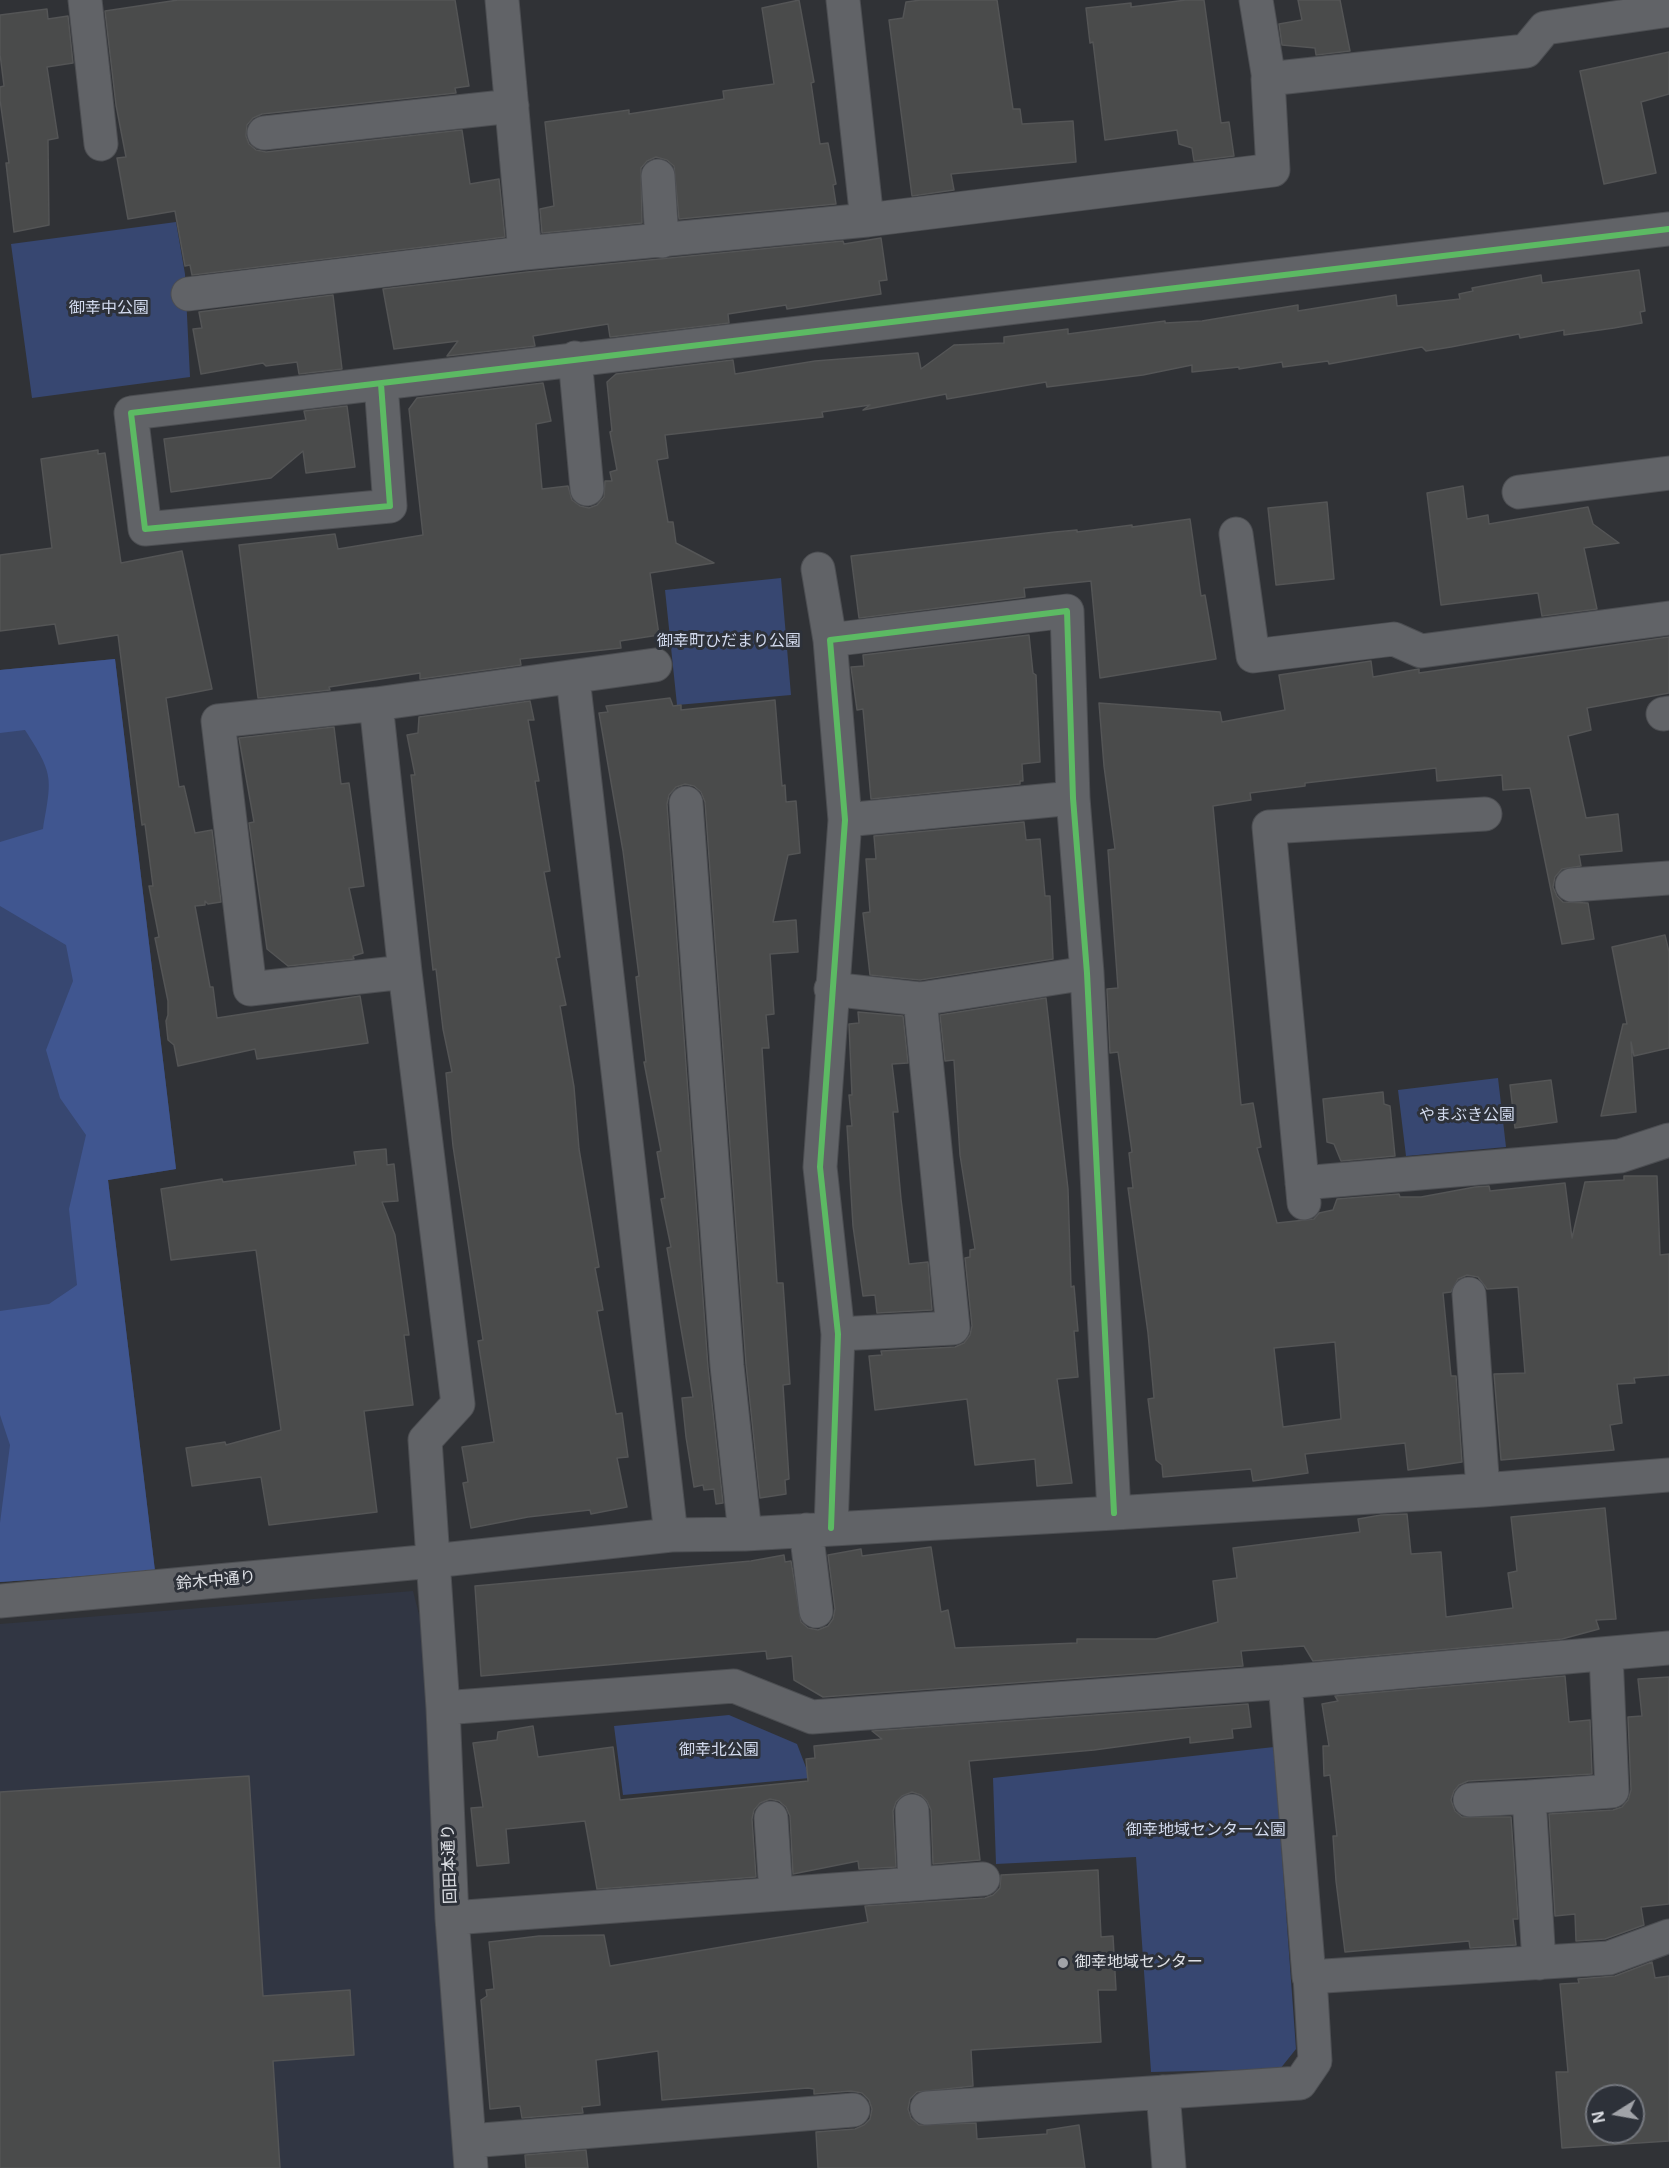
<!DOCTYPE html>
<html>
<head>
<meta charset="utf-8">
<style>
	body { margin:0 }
	#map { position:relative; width:1669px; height:2168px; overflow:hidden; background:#303236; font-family:Helvetica,sans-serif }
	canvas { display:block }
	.north { position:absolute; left:1585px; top:2084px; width:60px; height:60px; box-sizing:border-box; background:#2d3139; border:2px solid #74777e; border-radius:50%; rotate:259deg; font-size:16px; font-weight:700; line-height:24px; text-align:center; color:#dee0e5 }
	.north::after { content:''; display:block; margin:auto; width:21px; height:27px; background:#a1a3a8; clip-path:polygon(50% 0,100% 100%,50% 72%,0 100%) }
</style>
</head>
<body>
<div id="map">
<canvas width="1669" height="2168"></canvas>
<div class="north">N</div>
</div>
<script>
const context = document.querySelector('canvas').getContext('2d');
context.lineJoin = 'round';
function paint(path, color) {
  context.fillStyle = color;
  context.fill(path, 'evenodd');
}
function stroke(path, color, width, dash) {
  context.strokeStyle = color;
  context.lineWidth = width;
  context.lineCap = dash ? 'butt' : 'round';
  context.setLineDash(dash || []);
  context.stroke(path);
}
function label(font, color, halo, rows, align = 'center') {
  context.font = font + ' Helvetica,"Noto Sans JP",sans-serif';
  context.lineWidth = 6;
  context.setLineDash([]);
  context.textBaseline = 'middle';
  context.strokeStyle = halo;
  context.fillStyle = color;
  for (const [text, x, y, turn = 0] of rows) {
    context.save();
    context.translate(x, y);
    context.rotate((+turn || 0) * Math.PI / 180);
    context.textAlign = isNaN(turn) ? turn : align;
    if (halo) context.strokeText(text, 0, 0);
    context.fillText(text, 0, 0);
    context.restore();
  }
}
const built = new Path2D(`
	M413 1591 443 1708 471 2168H0V1624Z`);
const green = new Path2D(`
	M176 222 185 274 190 377 32 398 11 244Z
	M781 578 791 695 677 705 665 590Z
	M115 659 176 1169 108 1180 155 1571 0 1582V670Z
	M1498 1078 1506 1147 1406 1156 1398 1090Z
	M729 1715 797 1744 810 1778 623 1795 614 1726Z
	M1274 1747 1296 2049 1280 2069 1151 2072 1136 1857 996 1864 993 1778Z`);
const forest = new Path2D(`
	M115 659 176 1169 108 1180 155 1571 0 1582V1523L10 1445 0 1415V1311L49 1304 77 1285 69 1209 86 1135 60 1098 46 1050 73 981 66 945 0 906V842L43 829C52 777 54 775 25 730L0 733V670Z`);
const building = new Path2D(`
	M178 0H455L469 86 455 88 456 93 262 114 253 118 247 125 246 136 249 144 256 150 266 152 462 130 470 184 499 179 505 237 192 275 190 265 185 266 175 211 128 219 117 158 126 157 116 105 105 11Z
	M799 0 814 82 811 83 820 144 828 143 836 184 833 185 836 204 679 219 674 166 667 160 656 157 647 161 641 168 642 223 542 233 540 209 554 206 545 122 629 110V114L724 99 723 91 774 84 762 8Z
	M921 0H997L1013 109H1020L1022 124 1073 121 1076 162 951 174 954 190 912 196 889 20 903 18 906 2Z
	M1186 0H1204L1221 123 1229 122 1234 156 1194 161 1192 148 1179 144 1177 130 1105 140 1093 42 1090 43 1086 8 1131 3V7Z
	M1298 0H1340L1350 51 1316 55 1315 48 1282 45 1279 24 1302 20Z
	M47 9 48 19 68 16 73 63 47 67 58 138 48 140 49 225 14 232 6 163H9L0 100V87L4 86 0 54V15Z
	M1669 52V94L1641 102 1656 173 1604 184 1580 71Z
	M881 238 887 280 879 281 881 294 787 309 786 305 728 314 729 323 610 337 608 324 533 336 535 346 447 356 458 341 394 349 383 289 527 272 843 241 844 244Z
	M1639 270 1645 311 1640 312 1642 323 1614 328 1564 335V330L1520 338 1519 334 1451 347 1426 351 1422 347 1329 364 1328 361 1283 367 1282 362 1239 369V367L1192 372V365L1143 375 1047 387 1046 382 947 399 946 394 863 410 870 405 822 412 823 417 665 435 668 458 657 460 668 522H673L676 543 714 563 650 573 659 635 620 641 621 648 520 659 521 665 420 679V673L329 687 330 690 258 698 239 545 335 534 338 549 423 535 409 409 417 398 543 383 551 421 536 424 542 489 568 486 572 500 580 506 589 508 597 505 604 497 605 481H612L610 472 617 470 610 432 612 431 607 382 616 374 733 360 735 374 815 361 918 353 921 369 954 345 1004 343V337L1068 329V334L1165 321V323L1202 321 1298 305V311L1396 295 1397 306 1460 299 1459 294 1473 291 1472 288 1541 275 1542 283Z
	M333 295 342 369 299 374 297 362 266 366 263 363 201 374 193 329 202 328 199 312Z
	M347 406 355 467 306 473 303 451 271 478 171 492 164 439 306 420 304 411Z
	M98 450V454L105 453 121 563 182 551 212 689 166 698 179 787 184 786 195 833 212 830 221 902 208 904 205 901V905L195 906 210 987H213L217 1018 360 996 368 1043 257 1059 255 1049 178 1066 174 1045 168 1040 166 1021 168 1015V1001L155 938 159 937 149 886H153L145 824 142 825 118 635 59 644 55 624 0 631V555L52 548 41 459Z
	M1463 486 1467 519 1488 515 1489 524 1588 507 1593 524 1619 543 1584 548 1597 609 1542 616 1538 593 1441 605 1427 493Z
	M1327 502 1334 579 1276 585 1268 508Z
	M1190 519 1201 596 1205 595 1216 659 1100 678 1091 581 1024 588 1025 597 859 618 851 556 1055 532 1077 530V532L1132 525V527Z
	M1029 635 1033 673 1036 675 1040 762 1022 764 1023 781H1020V784L871 799 863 709 857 710 851 667 864 666 863 655Z
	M1669 637V693L1587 708 1591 730 1568 736 1586 818 1618 814 1622 851 1579 855 1581 866 1562 869 1555 877 1553 887 1557 896 1563 902 1588 903 1594 939 1562 944 1530 788 1503 790 1502 775 1437 781 1436 768 1305 783V786L1250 793 1251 800 1213 806 1241 1105 1253 1103 1261 1147 1257 1148 1277 1223 1314 1219 1319 1213 1333 1210 1337 1199 1399 1194 1400 1197H1421L1475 1187 1489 1186 1490 1191 1565 1183 1572 1238 1585 1182 1624 1180V1176H1657L1660 1255 1669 1254V1375L1634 1378 1635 1383 1617 1384 1622 1423 1610 1425 1614 1450 1501 1460 1494 1374 1525 1373 1518 1287 1487 1289 1478 1277 1467 1275 1458 1279 1451 1292 1443 1293 1451 1376H1456L1462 1462 1408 1470 1405 1443 1305 1454 1308 1473 1253 1481 1251 1469 1163 1477 1162 1465 1156 1460 1148 1399 1154 1398 1148 1333 1128 1188H1133L1129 1153 1132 1152 1118 1052 1110 1053 1107 989 1118 988 1108 850 1115 849 1104 766 1099 703 1220 712 1222 722 1285 710 1279 675 1371 661 1373 677 1419 669V673ZM1335 1342 1341 1419 1283 1427 1274 1348Z
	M670 698 673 706 681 705V710L775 700 782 786 785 785 786 802 796 801 800 853 788 855 773 922 796 920 798 952 770 954 774 1014 766 1015 769 1048H762L777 1283H783L790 1384 783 1385 789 1479 785 1480 786 1494 760 1498 746 1364 705 802 701 792 694 786 685 784 676 787 669 795 667 804 708 1367 723 1503 716 1504 714 1489 704 1490 703 1485 694 1487 686 1437 682 1398 693 1397 667 1248 671 1247 661 1199 665 1198 657 1152 661 1151 644 1062H646L636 977 639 976 623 851 599 713 608 712 606 706Z
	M530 701 534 720H528L539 781H535L550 871 544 872 560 957 556 958 566 1005 560 1006 574 1087 579 1149 599 1267 595 1268 603 1310 597 1311 616 1414 622 1413 628 1457 617 1458 627 1507 591 1514 590 1510 528 1517 471 1528 463 1483 468 1482 462 1447 494 1442 478 1341 483 1340 453 1146 446 1073 452 1072 443 1029 436 969 433 970 411 775H415L407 735 418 733 419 717Z
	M334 727 341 784 349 783 364 886 349 888 363 953 353 956 354 959 288 966 267 949 249 823 254 822 239 738Z
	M1024 822 1026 840 1040 839 1045 896H1050L1053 959 920 980 870 975 863 913 870 912 866 859H876L874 836Z
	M1665 935 1669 952V1048L1634 1056 1631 1042 1636 1112 1601 1116 1623 1024H1627L1612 947Z
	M1046 998 1068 1189 1071 1287 1074 1286 1078 1331H1074L1078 1377 1057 1379 1072 1483 1037 1486 1035 1459 975 1465 967 1399 875 1410 869 1356 882 1355 881 1351 955 1347 964 1343 970 1335 972 1326 965 1258 970 1257V1250L975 1249 960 1155 954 1060 945 1061 940 1015Z
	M858 1012 903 1016 908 1063 892 1064 898 1112H893L901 1199 909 1264 928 1262 932 1310 877 1313 875 1295 863 1296 853 1226 847 1126H852L849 1095H852L849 1024 859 1023Z
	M1551 1080 1557 1122 1515 1128 1510 1085Z
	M1383 1092 1384 1104 1390 1106 1395 1156 1341 1161 1334 1144 1327 1142 1323 1099Z
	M386 1149 387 1165 394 1164 398 1201 382 1202 395 1235 409 1335H404L413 1405 364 1411 377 1512 269 1525 261 1477 192 1486 186 1448 225 1442 226 1445 281 1430 256 1250 171 1260 161 1189 222 1179 223 1182 356 1165 354 1152Z
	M1605 1508 1616 1619 1596 1620 1599 1629 1562 1639 1313 1661 1304 1646 1241 1651 1243 1666 823 1697 794 1680 792 1656 767 1659 766 1651 481 1676 475 1586 751 1561 784 1555 785 1562 791 1561 801 1622 808 1628 818 1630 828 1626 833 1619 835 1609 828 1555 861 1549 862 1556 931 1547 941 1612 948 1610 955 1648 1077 1643V1639H1156L1218 1622 1213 1581 1237 1578 1233 1548 1360 1532 1358 1519 1381 1515 1407 1514 1411 1554 1441 1552 1446 1617 1513 1608 1508 1573 1517 1571 1511 1517Z
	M1565 1676 1569 1722 1590 1720 1592 1774 1468 1781 1459 1785 1454 1791 1451 1800 1455 1811 1462 1817H1511L1518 1919H1513L1516 1945 1470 1948 1469 1941 1345 1952 1336 1881 1333 1836H1337L1330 1775 1324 1776 1323 1746H1329L1322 1704 1338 1701 1335 1696Z
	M1669 1677V1904L1641 1907 1644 1925 1605 1939 1576 1941 1575 1914 1555 1916 1549 1814 1613 1810 1622 1807 1628 1800 1631 1790 1628 1717 1642 1716 1638 1679Z
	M1248 1704 1251 1727 1232 1729 1233 1738 1190 1743V1737L1094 1750 969 1761 980 1860 933 1864 931 1810 927 1801 921 1795 912 1792 902 1796 896 1802 893 1811 896 1867 859 1869 858 1861 793 1874 790 1816 786 1807 779 1801 770 1799 760 1803 754 1810 752 1819 756 1877 597 1889 585 1821 506 1829 509 1863 477 1866 471 1808 483 1807 473 1743 497 1740 498 1732 533 1726 538 1757 613 1747 620 1800 808 1781 806 1759 815 1758 814 1746 882 1739 872 1731Z
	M249 1776 263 1996 350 1990 354 2055 273 2061 280 2168H0V1792Z
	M1098 1870 1101 1937 1113 1936 1116 1990H1098L1101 2042 971 2050 973 2086 917 2092 910 2099 908 2109 911 2118 919 2125 976 2123 977 2139 1047 2134V2130L1079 2125 1085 2168H818L816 2132 855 2129 864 2125 870 2119 872 2109 869 2100 862 2093 851 2091 814 2094V2089L808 2088 662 2100 658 2051 596 2060 600 2105 582 2107 583 2113 522 2118 520 2106 490 2109 481 2000 487 1996 486 1990 494 1989 489 1942 539 1936 604 1935 610 1966 868 1922 865 1906 985 1898 993 1895 1000 1888 1001 1875Z
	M1652 1962 1655 1978 1669 1976V2141L1562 2148 1556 2072H1568L1560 1984 1579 1983 1578 1979 1615 1976ZM1597 2096H1633V2132H1597Z
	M586 2150 588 2168H526L525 2155Z`);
const minor = new Path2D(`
	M85 0 101 144
	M502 0 525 253
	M843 0 867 220
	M1256 0 1269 79
	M264 133 512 106
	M658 176 662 241
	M188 294 525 253 867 220 1273 170 1268 79 1526 51 1545 28 1669 10
	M575 358 587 489
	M381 384 390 506 145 529 131 413 1669 229
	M1519 492 1669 473
	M1236 534 1253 656 1394 639 1421 651 1669 618
	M818 569 830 640 845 820 820 1167 838 1334 831 1528
	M830 640 1067 611 1073 798 1087 973 1114 1513
	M573 678 671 1535
	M376 704 405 972 458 1404 425 1440 443 1708 452 1918 471 2168
	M1663 714 1669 713
	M686 803 727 1366 745 1534
	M845 820 1073 798
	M1572 885 1669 878
	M405 972 250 989 218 721 376 704 655 665
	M831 989 920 999 1087 973
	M1302 1183 1620 1156 1669 1140
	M1304 1203 1269 827 1485 814
	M1469 1294 1483 1490
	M838 1334 953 1328 920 999
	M806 1530 816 1611
	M0 1601 433 1561 671 1535 745 1534 1114 1513 1483 1490 1669 1475
	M1285 1682 1669 1648
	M443 1708 734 1686 812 1717 1285 1682 1309 1977 1609 1958 1669 1936
	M1470 1800 1529 1797
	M912 1811 915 1884
	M771 1818 776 1894
	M452 1918 983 1879
	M1539 1963 1529 1797 1612 1791 1606 1654
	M1163 2092 1169 2168
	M927 2108 1300 2083 1315 2061 1310 1976
	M470 2141 853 2110`);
const cycleway = new Path2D(`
	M381 384 390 506 145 529 131 413 1669 229
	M831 1528 838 1334 820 1167 845 820 830 640 1067 611 1073 798 1087 973 1114 1513`);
const markers = [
	[1063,1963,6,"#a1a3a8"]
];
const parkNames = [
	["御幸中公園",109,309],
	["御幸町ひだまり公園",729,642],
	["やまぶき公園",1467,1116],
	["御幸北公園",719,1751],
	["御幸地域センター公園",1206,1831]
];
const streetNames = [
	["鈴木中通り",216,1581,-5],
	["回田本通り",450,1864,-92]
];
const poiNames = [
	["御幸地域センター",1075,1963]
];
paint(built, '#313643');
paint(green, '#374771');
paint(forest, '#405690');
paint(building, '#4a4b4b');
stroke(building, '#545556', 1.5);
stroke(minor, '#4c4e52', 35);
stroke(minor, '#616367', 33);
stroke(cycleway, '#5cba63', 6);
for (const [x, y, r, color] of markers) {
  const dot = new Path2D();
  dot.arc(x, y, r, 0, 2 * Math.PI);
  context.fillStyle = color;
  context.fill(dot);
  stroke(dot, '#2d3139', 2);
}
label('16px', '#d2daee', '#2d3139', parkNames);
label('16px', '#dee0e5', '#2d3139', streetNames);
label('16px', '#dee0e5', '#2d3139', poiNames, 'left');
</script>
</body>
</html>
